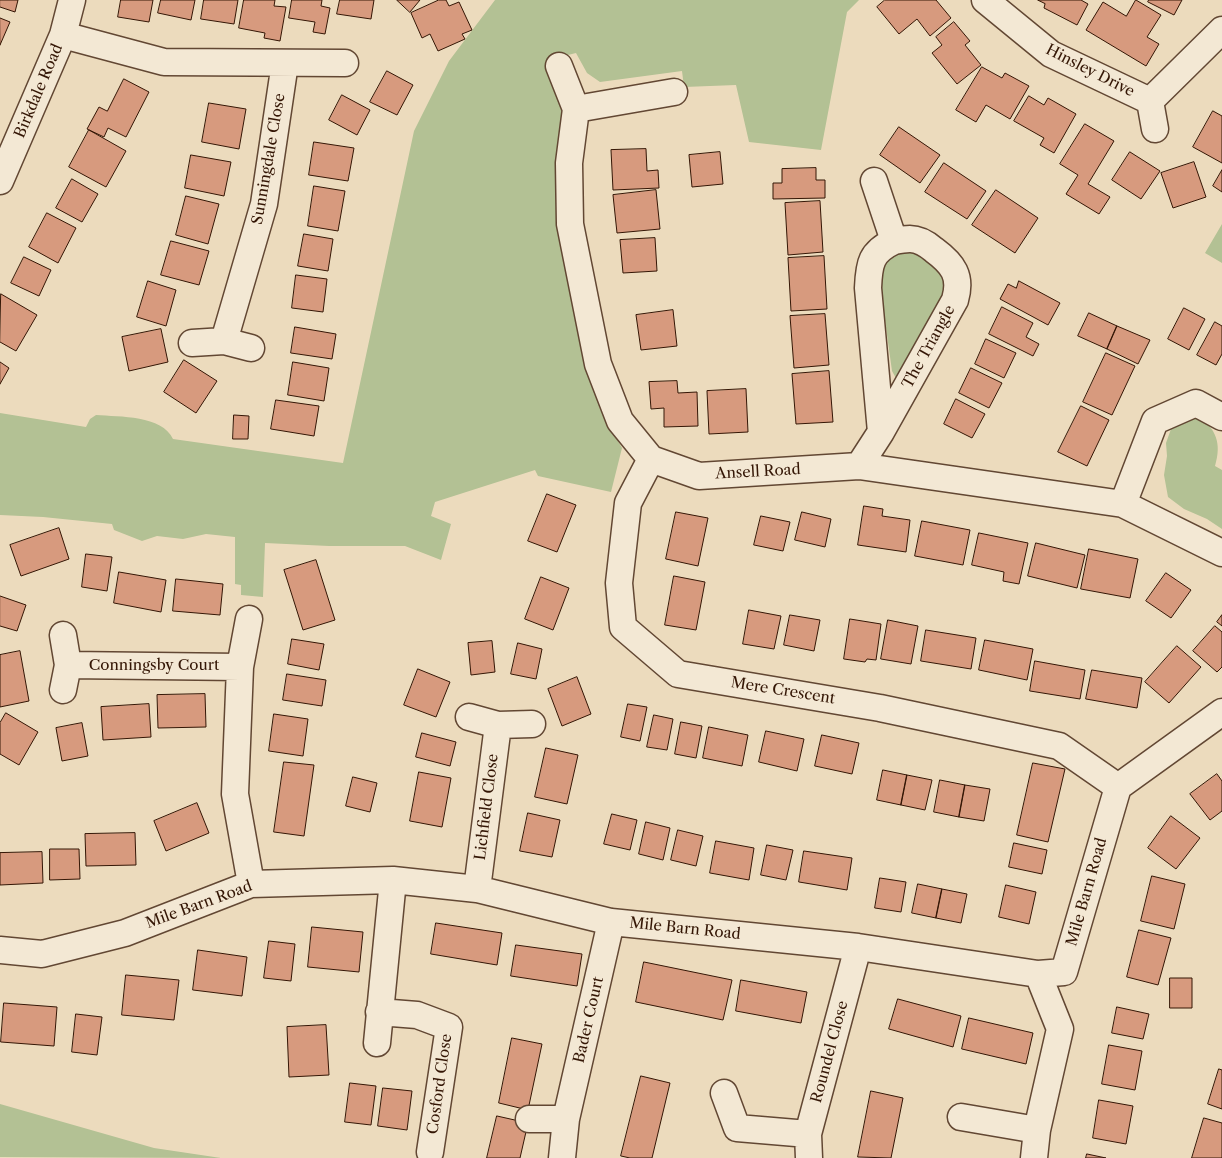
<!DOCTYPE html>
<html>
<head>
<meta charset="utf-8">
<style>
	body { margin:0 }
	canvas { display:block; background:#ecdbbd }
</style>
</head>
<body>
<canvas width="1222" height="1158"></canvas>
<script>
const context = document.querySelector('canvas').getContext('2d');
context.lineJoin = 'round';
function paint(path, color) {
  context.fillStyle = color;
  context.fill(path, 'evenodd');
}
function stroke(path, color, width, dash) {
  context.strokeStyle = color;
  context.lineWidth = width;
  context.lineCap = dash ? 'butt' : 'round';
  context.setLineDash(dash || []);
  context.stroke(path);
}
function label(font, color, halo, rows, align = 'center') {
  context.font = font + ' "Libre Caslon Text",serif';
  context.lineWidth = 5;
  context.setLineDash([]);
  context.textBaseline = 'middle';
  context.strokeStyle = halo;
  context.fillStyle = color;
  for (const [text, x, y, turn = 0] of rows) {
    context.save();
    context.translate(x, y);
    context.rotate((+turn || 0) * Math.PI / 180);
    context.textAlign = isNaN(turn) ? turn : align;
    if (halo) context.strokeText(text, 0, 0);
    context.fillText(text, 0, 0);
    context.restore();
  }
}
const green = new Path2D(`
	M495 0H859L847 12 821 150 749 142 736 85 684 87 682 71 600 82 587 73 576 53 548 60 562 114 556 197 566 257 600 409 622 448 611 492 538 476 535 470 435 502 431 516 451 524 441 560 405 546H329L265 543 263 597 241 595V585L235 584V537L206 534 183 539 157 536 142 541 114 530 112 524 43 517 0 515V413L86 427 90 419 96 415C120 417 162 415 173 439L343 463 414 131 449 61Z
	M1222 224V263L1205 253Z
	M916 248 940 263 949 285 897 380 892 371 878 270 883 258Z
	M1198 415C1216 429 1222 443 1215 466L1222 470V529L1207 519 1184 509 1168 497 1164 475 1167 456 1166 443 1171 429 1183 416Z
	M0 1104 154 1148 221 1158 0 1157Z`);
const building = new Path2D(`
	M0 0H18L15 12 0 7Z
	M121 0H153L149 22 118 17Z
	M161 0H195L191 20 158 13Z
	M204 0H238L234 24 201 19Z
	M244 0H275L274 6 286 7 280 41 264 38 265 33 239 28Z
	M292 0H322L321 6 330 8 325 34 313 32 315 22 289 18Z
	M340 0H374L371 19 337 14Z
	M397 0H420L410 12Z
	M439 0H446L449 6 459 2 472 30 462 34 465 39 438 51 430 34 422 38 411 13Z
	M885 0H936L951 18 930 36 917 19 899 34 877 7Z
	M1038 0H1081L1088 4 1077 25 1044 8 1045 4Z
	M1136 0 1161 15 1147 37 1159 44 1146 66 1086 30 1103 2 1126 16Z
	M1149 0H1182L1174 15 1148 2Z
	M0 18 10 22 0 45Z
	M954 22 970 41 965 45 981 65 957 84 932 53 942 45 936 37Z
	M982 67 1002 78 1005 73 1029 86 1010 119 986 105 976 122 956 110Z
	M387 71 413 85 397 115 370 102Z
	M124 79 149 92 126 137 108 128 104 137 87 129 99 107 107 111Z
	M342 95 370 110 357 135 329 120Z
	M1029 96 1044 105 1048 98 1076 114 1054 153 1040 145 1044 138 1014 121Z
	M209 103 246 109 239 149 202 142Z
	M1213 111 1222 116V163L1193 147Z
	M1085 124 1114 141 1088 184 1110 197 1099 214 1066 194 1078 175 1060 164Z
	M899 127 940 155 920 183 880 155Z
	M89 130 126 151 106 187 69 167Z
	M314 142 354 148 348 181 309 175Z
	M646 149 647 171 658 170 659 188 613 190 611 150Z
	M720 152 723 184 692 187 689 155Z
	M1130 152 1160 171 1141 199 1112 180Z
	M191 155 231 162 224 196 185 188Z
	M1194 162 1206 197 1173 208 1161 173Z
	M944 163 986 191 967 219 925 192Z
	M816 168V180H825V198L773 199V183H782V169Z
	M1222 170V192L1213 186Z
	M72 179 98 194 82 222 56 208Z
	M314 186 345 191 338 231 308 226Z
	M656 190 660 229 617 233 613 195Z
	M996 190 1038 218 1015 253 972 225Z
	M186 196 219 204 208 244 176 235Z
	M820 201 823 252 788 255 785 203Z
	M47 213 76 228 58 263 29 247Z
	M304 234 333 239 328 271 298 266Z
	M655 238 657 271 623 273 620 240Z
	M171 241 209 251 199 285 161 275Z
	M824 256 827 309 791 311 788 258Z
	M24 257 51 270 39 296 11 283Z
	M296 275 327 279 323 312 292 308Z
	M148 281 176 290 166 326 137 317Z
	M1019 281 1060 303 1048 325 1000 299 1008 284 1016 288Z
	M1 294 37 315 16 351 0 342Z
	M1002 307 1033 323 1026 337 1039 344 1033 356 989 334Z
	M1184 308 1205 319 1189 350 1168 339Z
	M673 310 677 346 641 350 636 315Z
	M1089 313 1117 326 1107 349 1078 336Z
	M825 314 829 365 794 368 790 316Z
	M1215 322 1222 326V354L1216 365 1197 355Z
	M1117 326 1150 340 1138 364 1107 349Z
	M295 327 336 334 332 359 291 353Z
	M161 329 168 362 129 371 122 337Z
	M986 339 1016 353 1004 378 975 364Z
	M1106 353 1135 366 1112 415 1083 402Z
	M184 360 217 381 196 413 164 392Z
	M0 362 9 368 0 384Z
	M293 362 329 368 324 401 288 395Z
	M971 368 1002 383 989 408 959 393Z
	M829 371 833 422 796 424 792 374Z
	M677 381 678 393 697 392 698 426 664 427V408L651 409 649 382Z
	M746 389 748 432 709 434 707 391Z
	M956 399 985 414 972 438 944 424Z
	M276 400 319 406 314 436 271 429Z
	M1081 406 1109 420 1087 466 1058 452Z
	M234 415 249 416 248 439H233Z
	M547 494 576 505 557 552 528 541Z
	M864 506 883 509 882 516 910 520 906 552 858 545Z
	M676 512 708 518 698 566 666 559Z
	M802 512 831 519 825 547 795 540Z
	M761 516 790 522 783 551 754 545Z
	M922 521 970 530 963 565 915 556Z
	M59 528 69 559 21 576 10 545Z
	M979 533 1028 543 1019 584 1003 581 1004 572 972 565Z
	M1036 543 1085 555 1077 588 1028 576Z
	M1089 549 1138 559 1130 598 1081 589Z
	M86 554 112 557 107 591 82 587Z
	M316 560 335 620 303 630 284 570Z
	M119 572 166 580 161 612 114 603Z
	M1166 573 1191 590 1171 618 1146 601Z
	M674 576 705 582 696 630 665 625Z
	M541 577 569 588 553 630 525 619Z
	M176 579 223 584 220 615 173 611Z
	M0 596 26 605 17 631 0 626Z
	M749 610 781 616 774 649 743 644Z
	M790 615 820 620 814 651 784 645Z
	M1222 615V626L1217 622Z
	M850 619 881 624 876 660 867 659 865 662 844 659Z
	M888 620 918 626 911 664 881 659Z
	M1215 626 1222 632V667L1217 672 1193 651Z
	M926 630 976 638 971 669 921 661Z
	M292 639 324 644 319 670 288 664Z
	M985 640 1033 649 1027 680 979 670Z
	M492 641 495 672 471 675 468 643Z
	M518 643 542 649 536 679 511 674Z
	M1177 646 1201 667 1169 703 1145 682Z
	M20 651 29 701 0 707V655Z
	M1035 661 1085 670 1080 699 1030 691Z
	M418 669 450 682 436 717 404 705Z
	M1092 670 1142 678 1137 708 1086 699Z
	M287 674 326 680 322 706 283 700Z
	M577 677 591 714 562 726 548 689Z
	M205 694 206 727 158 728 157 695Z
	M149 704 151 737 103 740 101 707Z
	M628 704 647 707 640 741 621 737Z
	M6 713 38 732 19 765 0 754V723Z
	M274 714 308 719 303 756 269 751Z
	M654 715 673 719 667 750 647 747Z
	M681 722 702 726 696 758 675 754Z
	M82 723 88 756 62 761 56 728Z
	M709 727 748 735 742 766 703 758Z
	M766 731 804 739 797 771 759 762Z
	M422 733 456 742 450 766 416 757Z
	M822 735 859 743 852 774 815 766Z
	M546 748 578 755 567 804 535 797Z
	M284 762 314 765 304 836 274 832Z
	M1033 763 1065 769 1048 842 1017 835Z
	M883 770 907 775 901 805 877 800Z
	M419 772 451 778 442 827 410 821Z
	M1217 774 1222 781V811L1210 820 1190 794Z
	M907 775 932 780 925 810 901 805Z
	M353 777 377 783 370 812 346 806Z
	M940 780 965 785 959 817 934 812Z
	M965 785 990 789 984 821 959 817Z
	M197 803 209 833 166 851 154 821Z
	M528 813 560 820 552 857 520 851Z
	M612 814 637 820 630 850 604 844Z
	M1171 816 1200 838 1176 869 1148 848Z
	M646 822 670 828 663 860 639 854Z
	M678 830 703 836 696 866 671 860Z
	M135 833 136 865 86 866 85 834Z
	M716 841 754 848 749 880 710 873Z
	M1014 843 1047 850 1042 874 1009 867Z
	M767 845 793 850 786 880 761 875Z
	M50 849H79L80 879 50 880Z
	M804 851 852 858 847 890 799 882Z
	M42 852 43 883 0 885V853Z
	M1152 876 1185 884 1174 929 1141 921Z
	M880 878 906 882 901 912 875 908Z
	M918 884 942 889 936 918 912 913Z
	M1006 885 1036 892 1029 924 999 917Z
	M942 889 967 894 961 923 936 918Z
	M436 923 502 933 497 965 431 954Z
	M312 927 363 932 359 972 308 967Z
	M1139 930 1171 938 1158 985 1127 977Z
	M269 941 295 944 291 981 264 978Z
	M516 945 582 954 577 986 511 976Z
	M198 950 247 957 242 996 193 990Z
	M644 962 732 980 723 1020 636 1002Z
	M126 975 179 980 174 1020 122 1015Z
	M1170 978H1192V1008H1170Z
	M741 980 807 992 801 1023 736 1011Z
	M898 999 961 1016 953 1047 889 1029Z
	M4 1003 57 1007 54 1046 1 1042Z
	M1117 1007 1149 1014 1143 1039 1112 1033Z
	M76 1014 102 1017 97 1055 72 1052Z
	M969 1018 1033 1033 1026 1064 962 1049Z
	M326 1025 329 1075 289 1077 287 1027Z
	M512 1038 542 1044 528 1110 499 1103Z
	M1109 1045 1142 1051 1135 1090 1102 1084Z
	M1219 1069 1222 1070V1109L1208 1104Z
	M641 1076 670 1083 652 1158H630L621 1156Z
	M350 1083 376 1086 371 1125 345 1122Z
	M383 1088 412 1091 407 1130 378 1126Z
	M871 1091 903 1098 891 1158 858 1157Z
	M1099 1100 1133 1106 1126 1144 1093 1138Z
	M497 1116 528 1123 520 1158H487Z
	M1204 1118 1222 1123V1158H1192Z
	M1087 1154 1106 1158H1086Z`);
const minor = new Path2D(`
	M985 0 1051 54 1150 101 1222 30
	M63 35 164 62 345 63
	M559 66 576 109 569 163 570 224 598 364 620 421 651 459 699 476 859 466 1123 504 1222 553
	M1150 101 1155 129
	M576 109 674 92
	M0 181 63 35 72 0
	M224 341 264 204 285 63
	M192 343 224 341 251 348
	M881 432 955 300C962 276 953 264 934 250 927 244 919 239 910 239 905 239 899 240 894 241
	M651 459 628 503 619 583 623 627 678 674 880 708 1059 746 1118 787
	M859 466 881 432 868 288C869 263 871 252 894 241L874 181
	M1123 504 1155 421 1196 403 1222 417
	M249 619 240 667 235 794 251 884
	M68 665 240 667
	M63 690 68 665 63 635
	M469 717 498 725 532 724
	M477 889 498 725
	M0 950 42 954 125 933 251 884 393 880 477 889 611 922 858 947 1038 974 1064 972 1118 787 1222 712
	M379 1012 417 1015 449 1027 430 1152
	M377 1043 393 880
	M724 1093 737 1128 808 1134
	M961 1117 1037 1130
	M529 1119H566
	M562 1158 566 1119 611 922
	M809 1158 808 1134 858 947
	M1034 1158 1037 1130 1060 1029 1038 974`);
const streetNames = [
	["Hinsley Drive",1090,71,27],
	["Birkdale Road",39,91,-67],
	["Sunningdale Close",269,159,-80],
	["The Triangle",929,347,-61],
	["Ansell Road",758,472,-3],
	["Conningsby Court",154,666],
	["Mere Crescent",783,691,9],
	["Lichfield Close",487,807,-83],
	["Mile Barn Road",1087,892,-74],
	["Mile Barn Road",199,905,-20],
	["Mile Barn Road",685,929,6],
	["Bader Court",589,1020,-77],
	["Roundel Close",830,1052,-75],
	["Cosford Close",440,1084,-82]
];
paint(green, '#b3c194');
paint(building, '#d79a7e');
stroke(building, '#341605', 1);
stroke(minor, '#624733', 29);
stroke(minor, '#f3e8d4', 26);
label('15px', '#341605', '#f3e8d4', streetNames);
</script>
</body>
</html>
